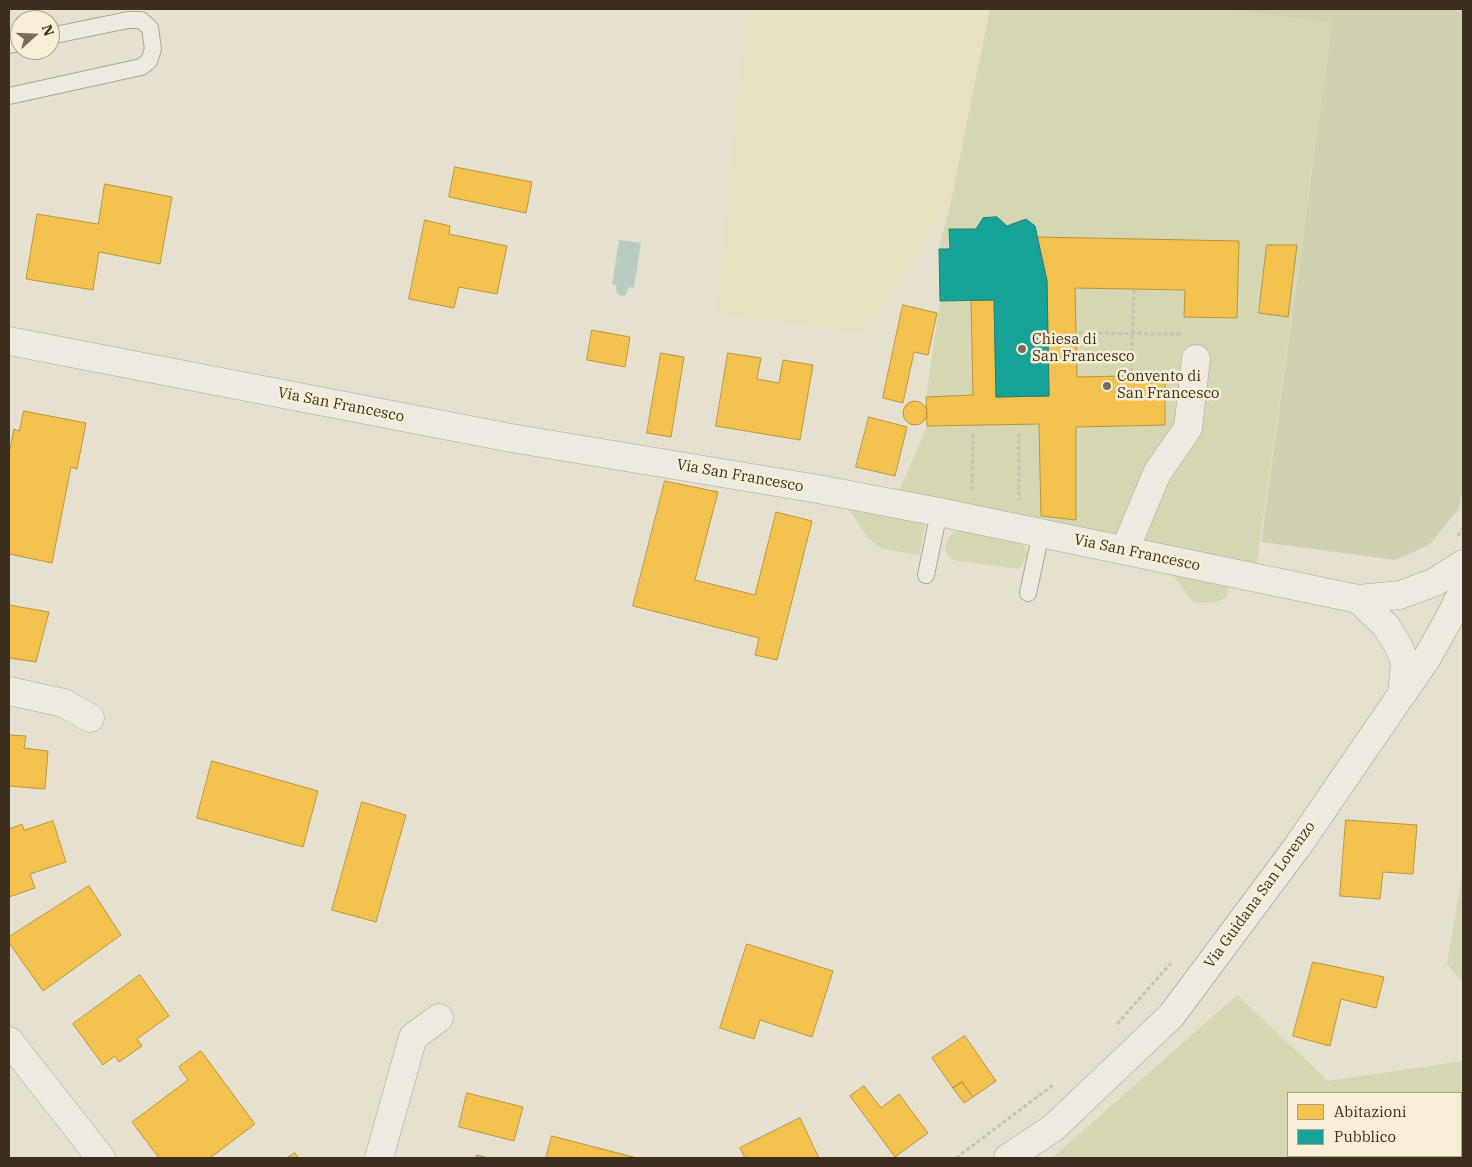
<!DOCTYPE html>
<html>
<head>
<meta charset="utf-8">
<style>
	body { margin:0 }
	#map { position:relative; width:1472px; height:1167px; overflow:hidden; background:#e6e1cf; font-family:"IBM Plex Serif",serif }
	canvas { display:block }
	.frame { position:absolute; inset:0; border:10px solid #3c2e1f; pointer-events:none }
	.legend { position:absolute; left:1287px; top:1092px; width:175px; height:65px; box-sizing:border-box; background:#f7efd5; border:1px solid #aca28c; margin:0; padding:6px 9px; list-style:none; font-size:15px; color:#3c2e1f }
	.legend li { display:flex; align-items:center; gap:10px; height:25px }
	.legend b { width:25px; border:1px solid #aca28c }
	.north { position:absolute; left:10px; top:10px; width:50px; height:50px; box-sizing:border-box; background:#f7efd5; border:1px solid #aca28c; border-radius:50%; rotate:70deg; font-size:14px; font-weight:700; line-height:20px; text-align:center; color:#3c2e1f }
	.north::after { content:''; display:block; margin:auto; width:18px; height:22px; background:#786d5d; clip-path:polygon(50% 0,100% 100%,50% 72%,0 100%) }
</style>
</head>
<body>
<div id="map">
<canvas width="1472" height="1167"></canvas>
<div class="frame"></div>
<ul class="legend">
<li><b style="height:14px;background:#f2c14e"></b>Abitazioni</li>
<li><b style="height:14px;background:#17a398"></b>Pubblico</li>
</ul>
<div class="north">N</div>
</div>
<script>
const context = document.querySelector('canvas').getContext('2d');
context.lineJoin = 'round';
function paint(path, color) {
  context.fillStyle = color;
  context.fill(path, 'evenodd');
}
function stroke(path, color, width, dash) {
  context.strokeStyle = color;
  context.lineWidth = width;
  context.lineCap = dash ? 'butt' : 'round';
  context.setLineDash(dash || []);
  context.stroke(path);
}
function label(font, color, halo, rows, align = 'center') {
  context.font = font + ' "IBM Plex Serif",serif';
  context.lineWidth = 5;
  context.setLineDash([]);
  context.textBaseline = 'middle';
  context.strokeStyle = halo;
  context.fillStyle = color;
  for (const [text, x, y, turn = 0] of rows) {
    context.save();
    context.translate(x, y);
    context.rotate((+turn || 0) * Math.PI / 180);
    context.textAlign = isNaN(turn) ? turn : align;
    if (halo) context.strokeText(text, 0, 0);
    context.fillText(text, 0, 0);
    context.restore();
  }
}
const farmland = new Path2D(`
	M746 9H990L950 206 861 333 716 313Z`);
const green = new Path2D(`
	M990 9H1223L1332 23 1255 577 894 503 927 426 926 397 940 301 939 249 950 206Z
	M845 504 926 521 919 555 880 548 869 539Z
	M959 529 1022 541 1028 555 1019 569 952 560 945 551C947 538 948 536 959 529Z
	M1055 548 1229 584 1226 598 1213 603 1193 602 1172 574 1054 550Z
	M1463 870V983L1447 964Z
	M1237 995 1328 1081 1463 1061V1158H1052ZM1461 1093V1156H1288V1093Z`);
const cemetery = new Path2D(`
	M1223 9H1463V487L1459 509 1429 545 1395 560 1261 542 1332 23Z`);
const water = new Path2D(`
	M619 240 641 243 634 288 629 287 626 295 621 296 617 293 616 285 612 284Z`);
const homes = new Path2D(`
	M455 167 532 182 526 213 449 197Z
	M105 184 172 197 160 264 99 252 93 290 26 279 37 214 98 224Z
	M425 220 450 226 449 234 507 246 497 294 459 287 454 308 409 299Z
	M1037 237 1239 241 1237 318 1184 317 1185 290 1075 288 1077 377 1165 375V425L1076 427V520L1041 516 1039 424 927 426 926 397 973 395 971 300H994L996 397 1049 396 1047 281Z
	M1267 245H1297L1288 317 1259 313Z
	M903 305 937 313 928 355 914 352 903 403 883 398Z
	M592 330 630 337 625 367 587 360Z
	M661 353 684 357 671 437 647 433Z
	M728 353 761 358 757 379 779 383 783 360 813 365 800 440 716 426Z
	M903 413a12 12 0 1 1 24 0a12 12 0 1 1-24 0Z
	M24 411 86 423 77 469 71 467 52 563 9 554V454L14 429 19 431Z
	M869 417 907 427 895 476 856 467Z
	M665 481 718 492 695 580 755 595 776 512 812 521 777 660 755 655 759 638 633 606Z
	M9 605 49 612 36 662 9 658Z
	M9 735 26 736 24 748 48 751 45 789 9 786Z
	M212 761 318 791 303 847 197 818Z
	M362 802 406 815 376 922 332 910Z
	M1346 820 1417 825 1413 874 1383 872 1380 899 1340 896Z
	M53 821 66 862 30 874 35 888 9 897V829L22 824 24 830Z
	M89 886 121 935 43 991 9 943V937Z
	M747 944 833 971 812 1037 760 1020 754 1039 720 1028Z
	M1313 962 1384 977 1376 1008 1341 999 1330 1046 1293 1036Z
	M140 975 169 1016 137 1039 142 1046 119 1062 115 1056 103 1065 73 1024Z
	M965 1036 996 1081 973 1097 962 1082 953 1088 932 1058Z
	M201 1051 255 1124 210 1158H159L132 1122 188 1080 179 1067Z
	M962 1082 973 1097 964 1103 953 1088Z
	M864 1086 881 1108 899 1094 928 1133 895 1157 850 1096Z
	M467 1093 523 1107 514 1141 459 1127Z
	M800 1118 819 1158H745L740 1148Z
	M552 1136 637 1158H546Z
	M295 1153 299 1158H287Z
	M477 1155 489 1158H476Z`);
const public = new Path2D(`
	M997 217 1007 226 1026 219 1035 226 1047 281 1049 396 996 397 994 300 940 301 939 249H950L949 229H976L983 218Z`);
const path = new Path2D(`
	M1079 333 1181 334
	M1131 372 1134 289
	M1019 433V500
	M972 490 973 434
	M1458 536 1463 528
	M1117 1024 1171 963
	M956 1158 1053 1085`);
const lane = new Path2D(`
	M9 45 20 43
	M9 96 141 67 149 61 153 49 150 28 141 20H128L50 36
	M926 575 939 512
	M1028 593 1041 533`);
const street = new Path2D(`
	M9 341 511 438 818 489 939 512 1358 599 1400 595 1435 582 1463 564
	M1125 550 1157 473 1188 428 1196 359
	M1358 599 1386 626 1398 645 1405 662 1402 694
	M9 691 64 703 90 718
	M9 1041 101 1158
	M379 1158 413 1037 439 1018`);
const secondary = new Path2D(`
	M1008 1158 1053 1128 1171 1016 1297 847 1402 694 1427 658 1451 615 1463 590`);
const markers = [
	[1022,349,5,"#786d5d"],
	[1107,386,5,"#786d5d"]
];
const poiNames = [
	["Chiesa di",1032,340],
	["San Francesco",1032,357],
	["Convento di",1117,377],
	["San Francesco",1117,394]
];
const streetNames = [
	["Via San Francesco",341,405,11],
	["Via San Francesco",740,476,10],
	["Via San Francesco",1137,553,12],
	["Via Guidana San Lorenzo",1260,895,-54]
];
paint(farmland, '#e6e1bf');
paint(green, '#d4d7b1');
paint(cemetery, '#cfd1b1');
paint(water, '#baccc2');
paint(homes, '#f2c14e');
stroke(homes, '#bb9540', 1);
paint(public, '#17a398');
stroke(public, '#228074', 1);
stroke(lane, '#aca697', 18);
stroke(street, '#aca697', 29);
stroke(secondary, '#9b9588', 29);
stroke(path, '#c7c2b7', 3, [4, 2.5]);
stroke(lane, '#eeeae1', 16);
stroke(street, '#eeeae1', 28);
stroke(secondary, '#eeeae1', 28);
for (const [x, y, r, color] of markers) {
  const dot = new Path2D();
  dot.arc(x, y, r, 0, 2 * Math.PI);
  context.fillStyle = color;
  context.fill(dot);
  stroke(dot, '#f7efd5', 2);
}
label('15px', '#3c2e1f', '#f7efd5', poiNames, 'left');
label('15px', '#3c2e1f', '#f7efd5', streetNames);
</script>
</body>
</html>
